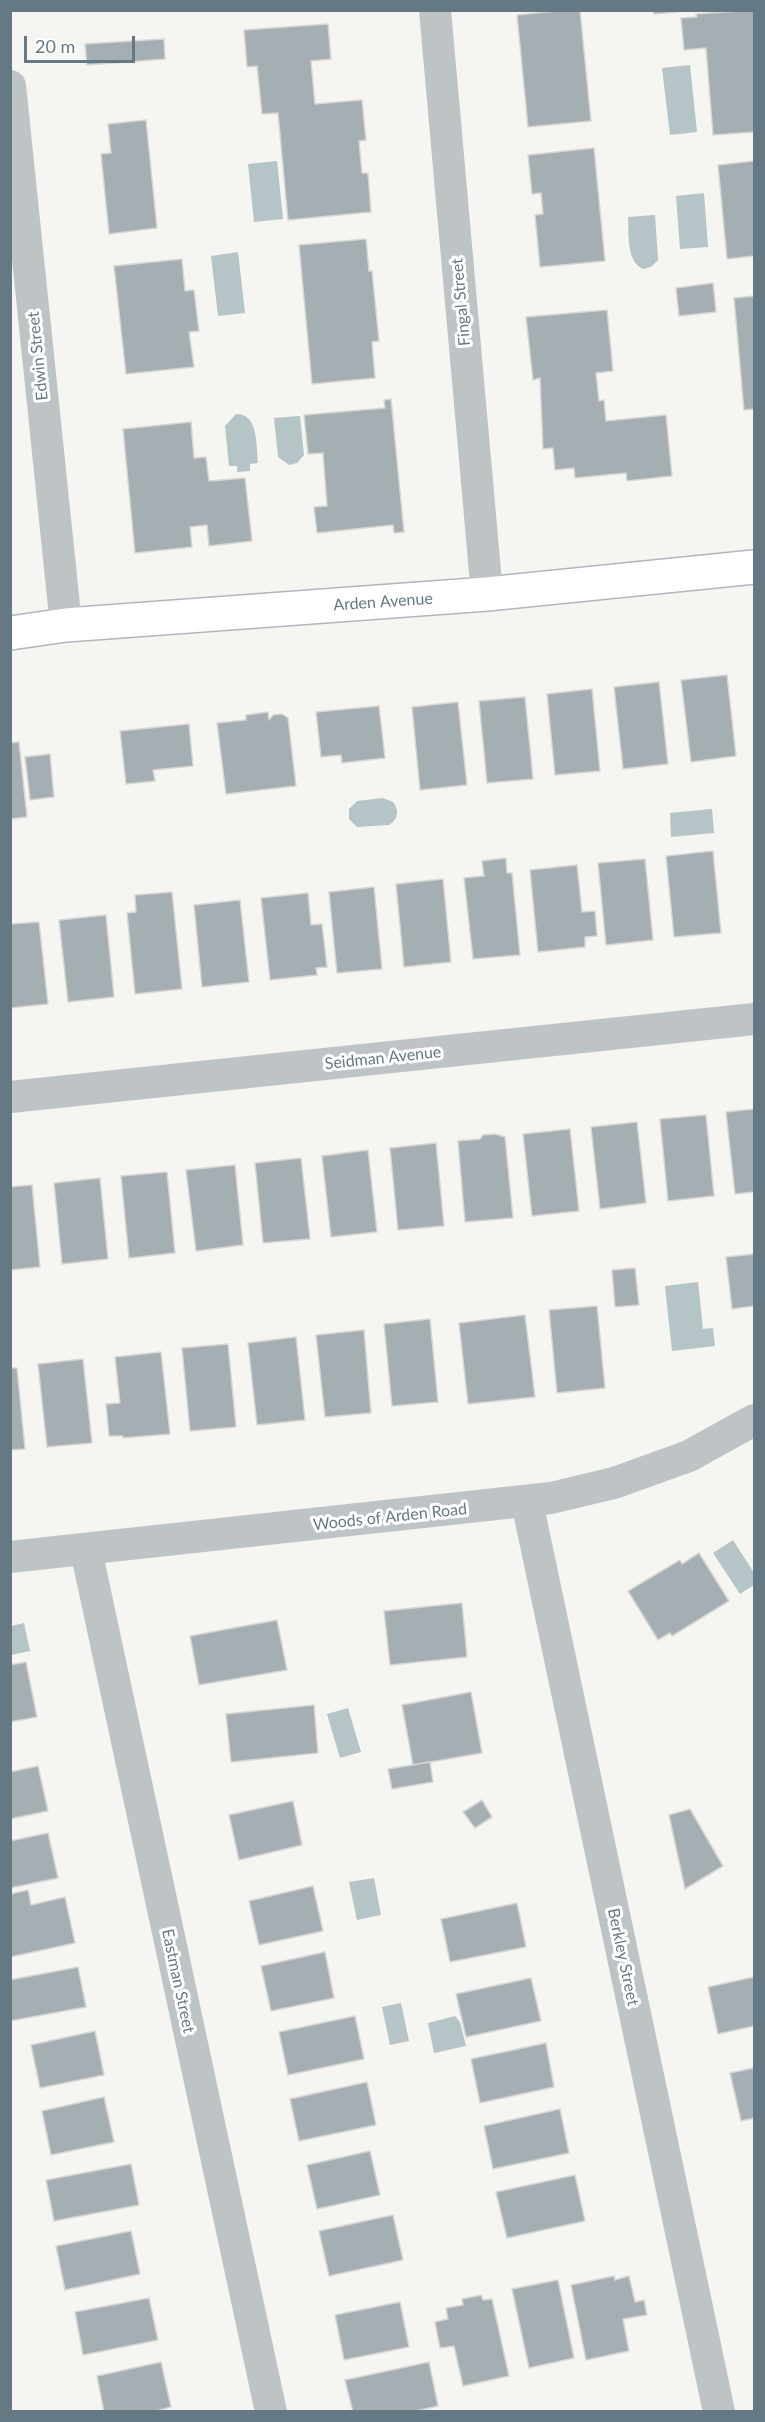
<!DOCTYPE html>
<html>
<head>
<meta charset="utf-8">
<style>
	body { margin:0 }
	#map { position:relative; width:765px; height:2422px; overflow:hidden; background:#f5f5f1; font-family:Lato,sans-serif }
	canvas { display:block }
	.frame { position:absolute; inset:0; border:12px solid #647983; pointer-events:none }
	.scale { position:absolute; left:24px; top:36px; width:111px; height:27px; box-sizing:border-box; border:3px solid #647983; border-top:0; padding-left:8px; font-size:18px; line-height:21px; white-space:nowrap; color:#647983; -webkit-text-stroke:4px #fff; paint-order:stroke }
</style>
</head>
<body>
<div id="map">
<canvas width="765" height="2422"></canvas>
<div class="frame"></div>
<div class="scale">20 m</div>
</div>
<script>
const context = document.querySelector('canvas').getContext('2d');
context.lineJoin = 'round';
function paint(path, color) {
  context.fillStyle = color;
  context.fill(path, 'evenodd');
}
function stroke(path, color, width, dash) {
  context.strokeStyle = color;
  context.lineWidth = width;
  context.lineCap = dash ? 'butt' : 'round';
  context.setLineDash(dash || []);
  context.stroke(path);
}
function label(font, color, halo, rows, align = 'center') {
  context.font = font + ' Lato,sans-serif';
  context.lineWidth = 6;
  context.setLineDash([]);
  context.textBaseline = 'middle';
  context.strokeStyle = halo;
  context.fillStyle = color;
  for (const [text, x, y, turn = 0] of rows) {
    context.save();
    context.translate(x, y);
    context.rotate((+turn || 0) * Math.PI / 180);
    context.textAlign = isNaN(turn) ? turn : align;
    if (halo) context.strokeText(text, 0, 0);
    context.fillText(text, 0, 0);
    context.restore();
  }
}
const water = new Path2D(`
	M690 65 697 132 670 135 662 68Z
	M277 161 283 219 254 222 248 164Z
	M704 193 708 247 680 249 676 196Z
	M655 215 658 260 651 267 643 269C626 261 629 234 628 217Z
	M238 252 245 313 218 316 211 256Z
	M236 414C259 413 256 447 258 463L250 464V471L237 472V466H229L225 426Z
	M300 416 304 455 297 463 289 465 278 457 274 418Z
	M383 798 393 802C400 811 398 819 389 825L357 827 349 819V809L357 801Z
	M712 809 714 833 671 837 670 813Z
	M698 1282 703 1329 713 1328 715 1346 672 1351 665 1286Z
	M733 1540 754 1573V1585L740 1594 713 1553Z
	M24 1623 30 1651 11 1655V1626Z
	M348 1708 361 1752 340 1758 327 1714Z
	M374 1878 381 1915 357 1920 349 1882Z
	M401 2003 409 2041 390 2045 382 2007Z
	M455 2016 460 2022 466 2046 434 2053 428 2023Z`);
const building = new Path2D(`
	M566 10H580L591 121 528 127 517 15Z
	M653 10H677V12L654 14Z
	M754 10V132L713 135 706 48 684 50 681 18 697 17 696 14Z
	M328 24 331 59 311 61 315 104 362 100 366 140 359 141 362 173H368L371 212 288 220 278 113 262 114 257 66 247 67 244 30Z
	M164 39 165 59 87 65 85 44Z
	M146 120 157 228 109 234 101 154 111 153 108 124Z
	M594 148 605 261 540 267 535 215 543 214 541 193 532 194 528 155Z
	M754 161V256L727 259 718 165Z
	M366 239 369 271H372L379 341 372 342 375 378 312 384 299 245Z
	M182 259 185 291 194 290 199 331 189 332 194 367 126 374 114 266Z
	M713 283 716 312 679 316 676 288Z
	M754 296V409L744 410 734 298Z
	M607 310 613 371 596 373 599 401 604 400 606 421 666 415 672 476 627 481 626 473 575 478 574 468 555 470 553 448 543 449 540 378 533 380 526 317Z
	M391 399 404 532 394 533 393 525 317 533 314 507 327 506 323 453 308 454 304 415 385 408 384 400Z
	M191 422 194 458 206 457 209 481 245 478 252 541 209 546 207 525 190 527 192 547 135 553 123 429Z
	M727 675 736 756 691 762 681 680Z
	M659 682 668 764 623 769 614 687Z
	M592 689 600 771 555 775 547 694Z
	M525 697 533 779 487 783 479 701Z
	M458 702 467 785 420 790 412 707Z
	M379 706 385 758 342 763 341 755 321 757 316 712Z
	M268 712 269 720 273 715 282 714 288 718 296 786 226 794 217 723 246 720V715Z
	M189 724 193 766 153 770 155 781 126 784 120 731Z
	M19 742 27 817 10 819V743Z
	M50 754 54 797 30 800 25 757Z
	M713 851 721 933 674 937 666 856Z
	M506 858 507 873H512L520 955 473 959 464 878 484 876 482 861Z
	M645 859 653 940 606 945 598 863Z
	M577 865 582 912 595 911 597 936 585 937V947L538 952 530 870Z
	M443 879 451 962 404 967 396 884Z
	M374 887 382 969 337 973 329 892Z
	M172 892 182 989 135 994 127 913 136 912 135 895Z
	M308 893 311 925 322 924 327 967 316 968 317 975 270 980 261 898Z
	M240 900 249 982 202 987 194 905Z
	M106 915 114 997 68 1002 59 920Z
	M39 922 48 1004 10 1008V924Z
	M754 1109V1192L735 1194 726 1112Z
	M706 1115 714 1196 668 1201 660 1119Z
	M637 1122 646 1203 600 1209 591 1127Z
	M570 1129 579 1211 532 1216 523 1134Z
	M495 1134 505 1137 513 1218 465 1222 458 1141 480 1139 483 1135Z
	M436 1143 444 1226 398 1230 390 1148Z
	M368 1150 377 1232 331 1237 322 1156Z
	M301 1158 310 1239 263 1243 255 1163Z
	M235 1165 243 1245 196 1251 186 1170Z
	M167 1172 175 1253 129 1258 121 1176Z
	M100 1178 108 1259 62 1264 54 1183Z
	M32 1185 40 1267 10 1270V1187Z
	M754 1254V1306L732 1309 726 1257Z
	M635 1268 639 1305 615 1307 612 1270Z
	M597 1306 605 1388 557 1393 549 1310Z
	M525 1315 535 1397 468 1404 459 1323Z
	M430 1319 438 1402 392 1406 384 1324Z
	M364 1330 371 1413 325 1417 316 1335Z
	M296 1337 305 1420 257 1425 248 1343Z
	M228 1344 236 1427 190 1431 182 1348Z
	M161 1352 170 1434 123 1438V1436H109L106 1404 120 1403 115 1357Z
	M83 1359 92 1443 47 1447 38 1364Z
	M10 1368H17L25 1449 10 1450Z
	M699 1553 729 1601 672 1636 670 1633 658 1640 628 1591 680 1560 682 1564Z
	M462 1603 467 1657 390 1665 384 1611Z
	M277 1620 287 1670 199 1685 190 1636Z
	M26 1662 37 1717 10 1722V1665Z
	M471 1692 482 1753 413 1765 402 1705Z
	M314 1705 318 1753 231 1762 226 1714Z
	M430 1762 433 1782 392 1789 388 1769Z
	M38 1766 48 1811 10 1819V1772Z
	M482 1800 492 1817 475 1828 463 1812Z
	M293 1801 302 1845 239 1860 229 1815Z
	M690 1809 723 1866 685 1889 669 1815Z
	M48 1833 58 1878 10 1888V1841Z
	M313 1886 323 1931 259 1945 249 1901Z
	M28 1890 31 1905 65 1897 75 1943 10 1957V1894Z
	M517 1903 526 1947 450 1962 441 1919Z
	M325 1952 334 1998 271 2011 261 1966Z
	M78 1967 86 2007 10 2021V1980Z
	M754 1977V2026L718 2034 708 1987Z
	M531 1978 541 2021 466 2037 456 1994Z
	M355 2016 364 2059 288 2075 279 2032Z
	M95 2031 104 2075 40 2088 31 2045Z
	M546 2043 554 2087 480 2103 471 2059Z
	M754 2068V2118L741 2121 730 2073Z
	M367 2082 376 2125 299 2141 290 2099Z
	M104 2097 114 2142 51 2155 42 2111Z
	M560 2109 569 2153 493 2169 484 2126Z
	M370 2151 380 2195 317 2209 307 2165Z
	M131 2164 139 2205 54 2221 46 2180Z
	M575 2175 585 2221 507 2238 496 2192Z
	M393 2215 403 2260 329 2276 319 2231Z
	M131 2231 140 2274 65 2290 56 2246Z
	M614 2276 615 2280 629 2276 635 2302 644 2300 647 2315 623 2319 629 2351 586 2360 571 2285Z
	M558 2280 574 2358 529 2368 512 2289Z
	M481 2295 483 2300 492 2299 509 2376 463 2386 454 2346 440 2348 435 2322 448 2319 446 2308 463 2305 462 2299Z
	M149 2298 158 2340 83 2355 75 2312Z
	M400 2302 409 2347 344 2360 335 2315Z
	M161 2362 171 2407 152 2412H104L97 2376Z
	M429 2362 438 2406 411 2412H353L345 2380Z`);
const street = new Path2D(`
	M435 10 487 594
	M10 86 66 625
	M10 1097 754 1019
	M527 1502 719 2412
	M86 1550 271 2412
	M10 1557 551 1498 614 1483 689 1456 754 1420`);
const secondary = new Path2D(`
	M10 633 66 625 487 594 754 567`);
const streetNames = [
	["Fingal Street",461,302,-95],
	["Edwin Street",38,356,-96],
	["Arden Avenue",383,602,-4],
	["Seidman Avenue",383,1058,-6],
	["Woods of Arden Road",390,1517,-6],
	["Berkley Street",623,1957,78],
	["Eastman Street",178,1981,78]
];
paint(water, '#b5c4c6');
paint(building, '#a5afb3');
stroke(building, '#d6d6d4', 1.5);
stroke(secondary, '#b0b7ba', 36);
stroke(street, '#bec3c6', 32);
stroke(secondary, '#fff', 33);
label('16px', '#647983', '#fff', streetNames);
</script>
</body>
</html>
